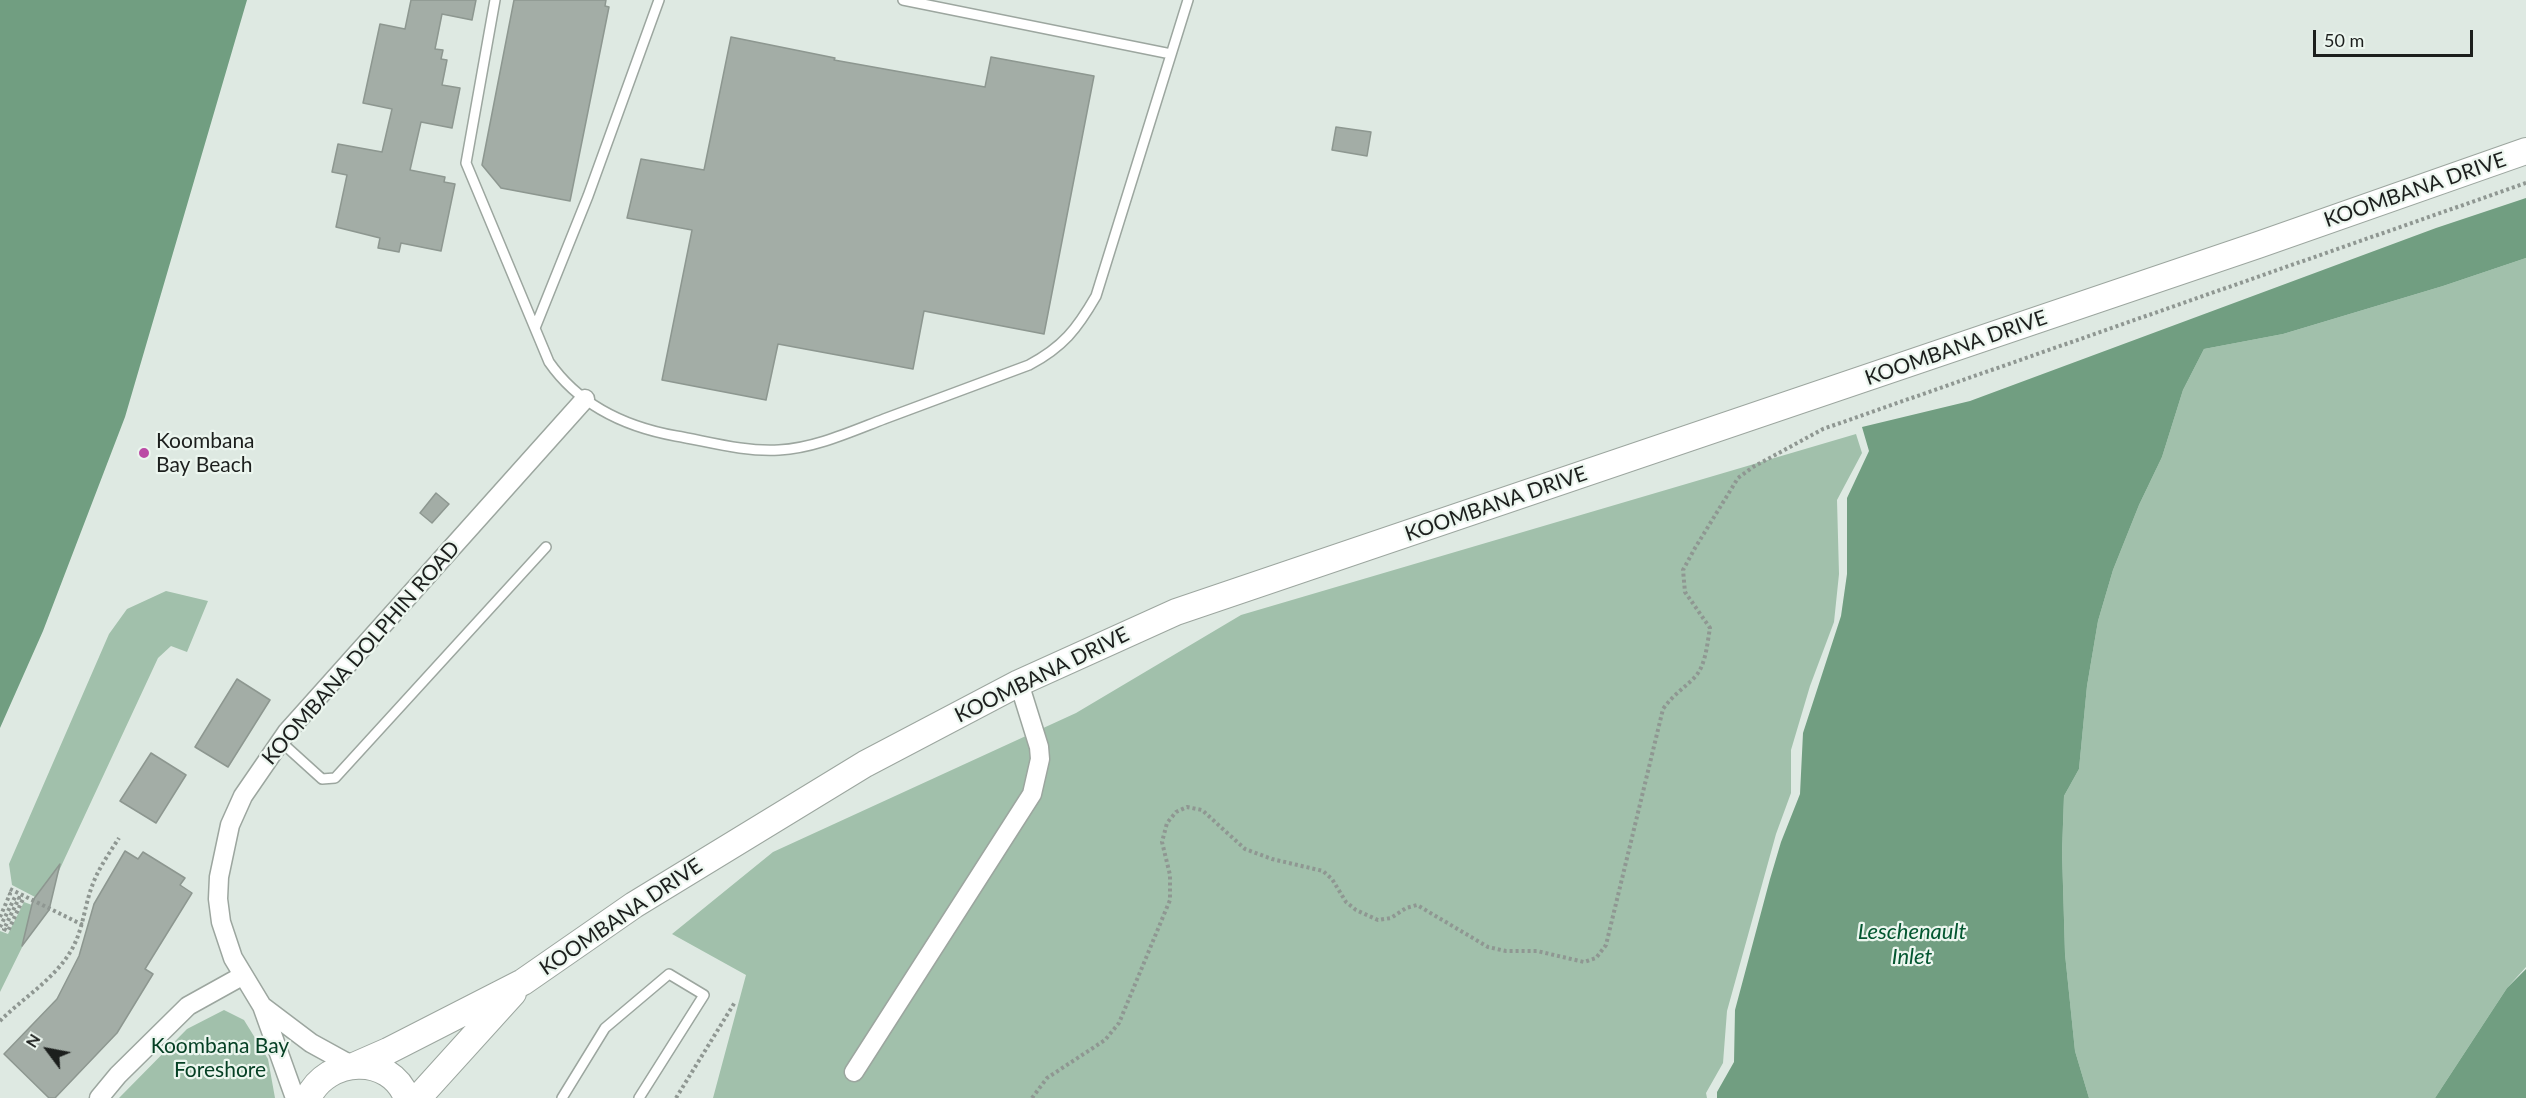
<!DOCTYPE html>
<html>
<head>
<meta charset="utf-8">
<style>
	body { margin:0 }
	#map { position:relative; width:2526px; height:1098px; overflow:hidden; background:#dee9e2; font-family:Lato,sans-serif }
	canvas { display:block }
	.north { position:absolute; left:18px; top:1020px; width:60px; height:60px; -webkit-text-stroke:4px #ecf6ef; paint-order:stroke; rotate:302deg; font-size:16px; font-weight:700; line-height:24px; text-align:center; color:#1c1f1d }
	.north::after { content:''; display:block; margin:auto; width:21px; height:27px; background:#1c1f1d; clip-path:polygon(50% 0,100% 100%,50% 72%,0 100%) }
	.scale { position:absolute; left:2313px; top:30px; width:160px; height:27px; box-sizing:border-box; border:3px solid #1c1f1d; border-top:0; padding-left:8px; font-size:18px; line-height:21px; white-space:nowrap; color:#1c1f1d; -webkit-text-stroke:4px #ecf6ef; paint-order:stroke }
</style>
</head>
<body>
<div id="map">
<canvas width="2526" height="1098"></canvas>
<div class="north">N</div>
<div class="scale">50 m</div>
</div>
<script>
const context = document.querySelector('canvas').getContext('2d');
context.lineJoin = 'round';
function paint(path, color) {
  context.fillStyle = color;
  context.fill(path, 'evenodd');
}
function stroke(path, color, width, dash) {
  context.strokeStyle = color;
  context.lineWidth = width;
  context.lineCap = dash ? 'butt' : 'round';
  context.setLineDash(dash || []);
  context.stroke(path);
}
function label(font, color, halo, rows, align = 'center') {
  context.font = font + ' Lato,sans-serif';
  context.lineWidth = 4.5;
  context.setLineDash([]);
  context.textBaseline = 'middle';
  context.strokeStyle = halo;
  context.fillStyle = color;
  for (const [text, x, y, turn = 0] of rows) {
    context.save();
    context.translate(x, y);
    context.rotate((+turn || 0) * Math.PI / 180);
    context.textAlign = isNaN(turn) ? turn : align;
    if (halo) context.strokeText(text, 0, 0);
    context.fillText(text, 0, 0);
    context.restore();
  }
}
const green = new Path2D(`
	M2526 258V967L2507 988 2435 1098H2089L2075 1051 2065 954 2062 852 2064 796 2079 769 2087 686 2098 621 2113 570 2139 505 2162 457 2183 390 2204 349 2283 334 2443 286Z
	M1856 434 1862 453 1837 500 1839 574 1834 622 1810 686 1791 750V793L1776 834 1727 1011 1723 1063 1706 1093 1707 1098H713L746 975 672 934 773 852 1076 713 1241 615Z
	M166 591 208 601 187 652 171 646 158 658 51 888 35 897 12 885 9 864 109 634 127 609Z
	M24 902 32 905 34 923 0 992V931L8 934Z
	M224 1010 244 1020 268 1059 275 1098H119L187 1029Z`);
const water = new Path2D(`
	M0 0H247L125 417 43 631 0 728Z
	M2526 198V258L2443 286 2283 334 2204 349 2183 390 2162 457 2139 505 2113 570 2098 621 2087 686 2079 769 2064 796 2062 852 2065 954 2075 1051 2089 1098H1717V1092L1734 1062 1735 1010 1770 879 1781 842 1800 794 1803 733 1841 616 1847 574V498L1869 451 1862 427 1970 401 2436 228Z
	M2526 969V1098H2435L2507 988Z`);
const building = new Path2D(`
	M411 0H476L472 20 442 14 435 49 443 50 441 59 447 60 442 85 460 88 452 128 421 122 410 170 445 177 444 182 455 184 441 251 401 243 399 252 378 248 380 238 336 227 347 175 332 172 338 144 382 152 392 109 363 103 380 24 405 29Z
	M514 0H606L605 6 609 7 570 201 501 188 482 165Z
	M731 37 835 58 834 60 985 87 991 57 1094 76 1044 334 924 311 913 369 778 344 766 400 662 380 692 230 627 218 641 159 704 170Z
	M1336 127 1371 132 1367 156 1332 150Z
	M436 493 449 504 432 523 420 513Z
	M237 679 270 700 228 767 195 747Z
	M151 753 186 775 156 823 120 801Z
	M125 851 138 859 143 852 185 878 180 885 192 893 145 969 153 974 117 1033 55 1098H49L4 1054 57 999 79 956 94 904Z
	M60 864 49 910 22 946 33 900Z`);
const path = new Path2D(`
	M10 889 83 925
	M0 917 10 894 8 893
	M0 927 15 897 19 898 4 929 8 931 24 897
	M0 1021C24 997 55 979 72 949 82 931 84 911 90 892 96 872 108 855 119 838
	M676 1098 735 1002
	M1032 1098 1047 1078 1105 1040 1119 1023 1170 900V875L1162 842 1167 823 1176 812 1187 807 1202 810 1245 849 1272 859 1323 871 1332 879 1346 902 1356 910 1378 920 1391 918 1406 908 1417 905 1488 947 1506 951H1537L1584 962 1596 958 1606 945 1663 709C1673 695 1683 689 1694 678 1706 666 1707 644 1710 628L1685 592 1683 570 1695 548 1738 478 1753 467 1823 429 2526 183`);
const lane = new Path2D(`
	M495 0 466 163 549 362C579 405 626 427 676 436 710 442 744 452 779 450 815 448 850 432 884 419 932 401 981 383 1029 365 1063 347 1077 329 1096 296L1188 0
	M903 0 1171 54
	M535 328 588 196 659 0
	M280 741 322 779 335 778 546 547
	M562 1098 605 1028 669 974 704 995 639 1098`);
const street = new Path2D(`
	M262 1006 311 1043 351 1065
	M854 1072 1032 794 1040 759 1039 747 1019 683
	M99 1098 118 1075 188 1006 242 976
	M295 1098 262 1006 233 958 221 922 218 899 219 877 230 825 243 796 287 732 585 399`);
const secondary = new Path2D(`
	M356 1065 388 1051 523 982 634 905 865 764 1019 683 1176 612 2258 245 2526 151
	M308 1098C327 1057 390 1053 407 1098
	M418 1098 513 993`);
const markers = [
	[144,453,6,"#bb4aa5"]
];
const streetNames = [
	["KOOMBANA DRIVE",2415,190,-19],
	["KOOMBANA DRIVE",1956,348,-19],
	["KOOMBANA DRIVE",1496,504,-19],
	["KOOMBANA DOLPHIN ROAD",361,653,-49],
	["KOOMBANA DRIVE",1042,675,-26],
	["KOOMBANA DRIVE",621,917,-34]
];
const poiNames = [
	["Koombana",156,441],
	["Bay Beach",156,465]
];
const parkNames = [
	["Koombana Bay",220,1046],
	["Foreshore",220,1070]
];
const waterNames = [
	["Leschenault",1912,932],
	["Inlet",1912,957]
];
paint(green, '#a1c0ab');
paint(water, '#719e81');
paint(building, '#a3ada6');
stroke(building, '#8d9790', 1.5);
stroke(lane, '#9ca69f', 12);
stroke(street, '#9ca69f', 21);
stroke(secondary, '#9ca69f', 28);
stroke(path, '#8f9792', 4, [3, 3]);
stroke(lane, '#fff', 9);
stroke(street, '#fff', 18);
stroke(secondary, '#fff', 26);
for (const [x, y, r, color] of markers) {
  const dot = new Path2D();
  dot.arc(x, y, r, 0, 2 * Math.PI);
  context.fillStyle = color;
  context.fill(dot);
  stroke(dot, '#ecf6ef', 2);
}
label('21px', '#1c1f1d', '#ecf6ef', streetNames);
label('21px', '#1c1f1d', '#ecf6ef', poiNames, 'left');
label('21px', '#054024', '#ecf6ef', parkNames);
label('italic 22px', '#045731', '#ecf6ef', waterNames);
</script>
</body>
</html>
